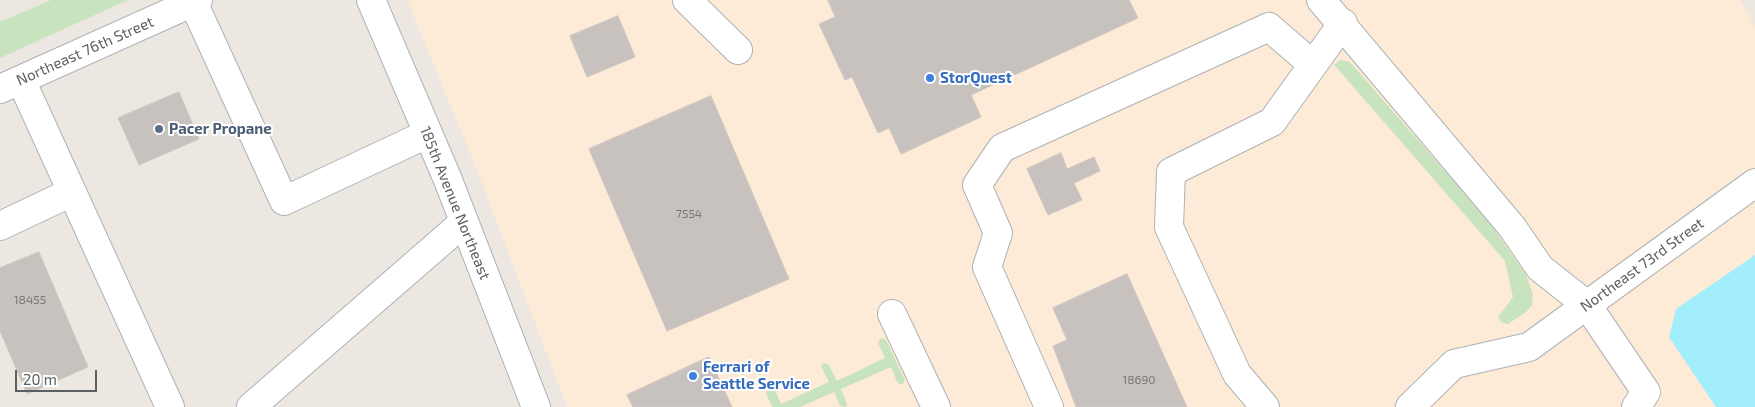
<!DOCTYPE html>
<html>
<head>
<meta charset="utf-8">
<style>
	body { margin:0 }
	#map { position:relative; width:1755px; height:407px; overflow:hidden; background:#ede7e2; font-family:"Exo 2",sans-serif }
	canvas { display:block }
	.scale { position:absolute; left:15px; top:370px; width:82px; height:22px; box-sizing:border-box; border:2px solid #5a6062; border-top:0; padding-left:6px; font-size:15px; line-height:18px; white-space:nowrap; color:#5a6062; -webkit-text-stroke:4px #fff; paint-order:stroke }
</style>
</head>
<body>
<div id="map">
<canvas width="1755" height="407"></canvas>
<div class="scale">20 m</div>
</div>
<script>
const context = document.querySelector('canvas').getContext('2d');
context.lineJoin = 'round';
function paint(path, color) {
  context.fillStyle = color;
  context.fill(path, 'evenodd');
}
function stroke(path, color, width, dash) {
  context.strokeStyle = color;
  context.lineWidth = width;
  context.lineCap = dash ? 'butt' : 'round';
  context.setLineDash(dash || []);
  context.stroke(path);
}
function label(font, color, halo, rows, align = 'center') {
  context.font = font + ' "Exo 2",sans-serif';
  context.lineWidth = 4;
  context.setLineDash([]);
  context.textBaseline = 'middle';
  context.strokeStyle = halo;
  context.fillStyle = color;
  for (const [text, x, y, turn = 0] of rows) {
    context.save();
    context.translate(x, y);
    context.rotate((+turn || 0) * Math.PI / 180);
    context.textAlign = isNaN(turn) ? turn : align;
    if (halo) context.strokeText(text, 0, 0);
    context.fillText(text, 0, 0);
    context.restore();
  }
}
const commercial = new Path2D(`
	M407 0H1740L1755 26V407H567L473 160Z`);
const green = new Path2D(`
	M51 0H128L0 58V22Z
	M1340 60 1350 62 1489 222 1526 275 1533 295 1532 305 1526 312 1508 324 1501 322 1498 317 1513 297 1505 261 1337 68 1334 65Z
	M881 338 886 340 905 380 902 385 897 382 891 367 841 389 847 404 846 407 840 406 834 392 800 407H772L766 393 769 389 775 390 781 404 829 382 821 366 823 363 828 364 837 381 885 358 878 343Z`);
const water = new Path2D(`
	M1755 255V407H1716L1669 337 1676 309Z`);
const building = new Path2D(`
	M828 0H1129L1138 18 971 95 981 117 901 154 889 128 878 133 852 77 845 80 819 24 835 17Z
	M618 16 635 57 587 77 570 36Z
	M179 92 199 139 139 165 118 118Z
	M711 96 789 279 667 331 589 149Z
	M1061 153 1067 169 1094 157 1100 171 1074 183 1082 200 1048 215 1027 169Z
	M39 252 88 367 27 394 0 331V268Z
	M1127 274 1187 407H1076L1053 346 1067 340 1053 308Z
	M709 357 732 407H633L627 395Z`);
const minor = new Path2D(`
	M371 0 448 180 536 407
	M687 0 738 50
	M1321 0 1512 227 1540 268 1587 305 1646 392 1636 407
	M193 2 284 201 427 134
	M0 89 198 0
	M72 192 170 407
	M0 226 72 192 21 80
	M892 314 936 407
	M251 407 464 222
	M1049 407 987 267 998 233 977 185 1002 148 1269 27 1313 65
	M1265 407 1237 374 1169 227 1171 172 1272 122 1343 23
	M1410 407 1454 364 1529 347 1755 183`);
const markers = [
	[930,78,5,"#3f7fe0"],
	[159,129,5,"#5c6f8a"],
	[693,376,5,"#3f7fe0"]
];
const numberNames = [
	["7554",689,214],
	["18455",30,300],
	["18690",1139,380]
];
const streetNames = [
	["Northeast 76th Street",85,51,-24],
	["185th Avenue Northeast",455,203,68],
	["Northeast 73rd Street",1642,265,-36]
];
const shopNames = [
	["StorQuest",940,78],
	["Ferrari of",703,367],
	["Seattle Service",703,384]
];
const serviceNames = [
	["Pacer Propane",169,129]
];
paint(commercial, '#fdead7');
paint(green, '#c8e4be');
paint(water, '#a2eefd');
paint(building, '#c8c2bf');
stroke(building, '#d1c7c0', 1);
stroke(minor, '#adb2b4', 30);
stroke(minor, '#fff', 28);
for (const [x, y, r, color] of markers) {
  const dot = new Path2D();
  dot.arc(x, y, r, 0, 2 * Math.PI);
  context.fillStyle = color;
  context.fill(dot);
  stroke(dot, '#fff', 2);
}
label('12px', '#767879', null, numberNames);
label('15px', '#5a6062', '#fff', streetNames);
label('bold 15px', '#366cbe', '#fff', shopNames, 'left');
label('bold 15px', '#4e5e75', '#fff', serviceNames, 'left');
</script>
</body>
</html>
